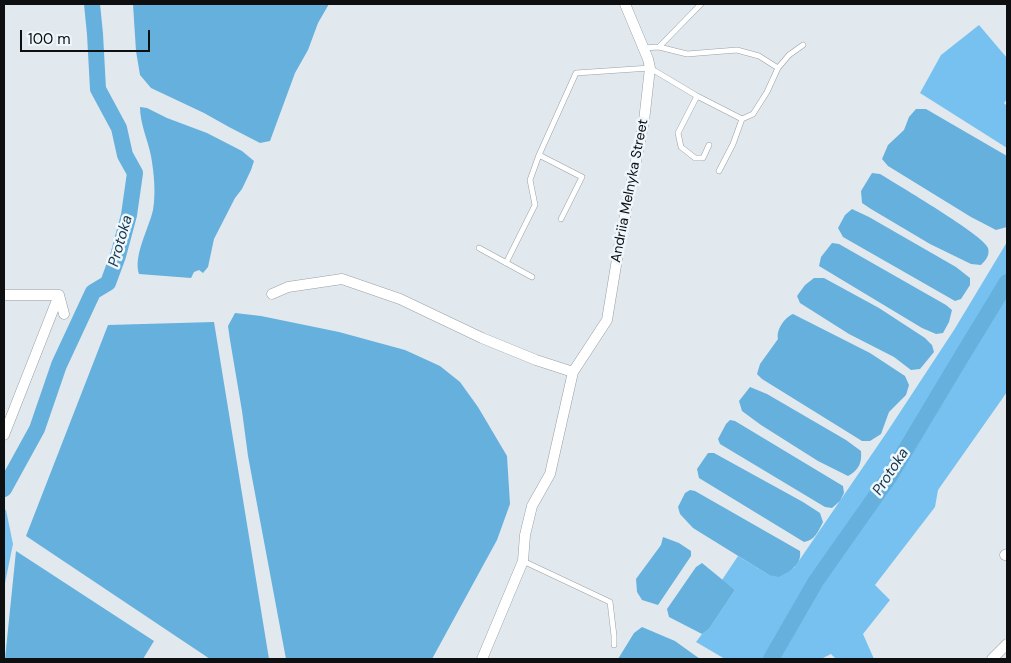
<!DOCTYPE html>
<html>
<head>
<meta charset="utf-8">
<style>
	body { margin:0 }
	#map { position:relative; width:1011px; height:663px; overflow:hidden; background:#e1e9ee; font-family:"DM Sans",sans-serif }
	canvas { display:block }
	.frame { position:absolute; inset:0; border:5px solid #0d0f11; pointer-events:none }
	.scale { position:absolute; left:20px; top:30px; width:130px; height:22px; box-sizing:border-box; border:2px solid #0d0f11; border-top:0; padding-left:6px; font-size:15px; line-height:18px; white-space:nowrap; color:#0d0f11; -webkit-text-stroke:4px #eff7fc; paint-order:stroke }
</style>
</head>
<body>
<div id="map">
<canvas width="1011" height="663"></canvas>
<div class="frame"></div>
<div class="scale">100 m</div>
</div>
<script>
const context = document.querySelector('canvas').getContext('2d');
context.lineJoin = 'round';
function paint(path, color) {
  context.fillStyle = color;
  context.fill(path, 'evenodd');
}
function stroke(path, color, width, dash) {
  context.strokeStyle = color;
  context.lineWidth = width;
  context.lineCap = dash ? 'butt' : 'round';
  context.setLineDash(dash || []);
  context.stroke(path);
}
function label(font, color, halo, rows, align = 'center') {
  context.font = font + ' "DM Sans",sans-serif';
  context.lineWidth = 5;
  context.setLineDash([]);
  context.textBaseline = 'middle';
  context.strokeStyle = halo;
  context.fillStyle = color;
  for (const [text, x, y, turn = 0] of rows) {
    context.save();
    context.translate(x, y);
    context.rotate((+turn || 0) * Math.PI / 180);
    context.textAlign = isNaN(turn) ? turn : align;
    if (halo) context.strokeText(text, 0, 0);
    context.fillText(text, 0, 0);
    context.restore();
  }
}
const forest = new Path2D(`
	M979 25 1007 58V99L1004 103 1007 106V148L920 93 941 55Z
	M1007 242V392L938 490 935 507 875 585 890 600 863 634 874 659H836L831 654 821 659H725L696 642 702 634 709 629 735 590 722 580 738 556 769 575 794 568 887 432 954 330Z
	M4 509 6 510 13 544 4 588Z`);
const water = new Path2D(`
	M133 4H329L318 23 308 50 295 73 270 141 260 143 229 127 204 113 151 88 140 75 136 51Z
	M140 107 147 108 167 118 207 133 242 151 254 161 251 170 242 189 235 198 214 239 208 267 203 273 199 270 194 272 191 278 139 274C133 256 149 228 153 210 156 193 154 173 151 156 148 140 140 124 140 107Z
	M916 109H926L1007 156V227L996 230 971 217 888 166 882 159 888 145 904 130 909 117Z
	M872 173 880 174C896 184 985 236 988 248 990 255 986 260 981 265L971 264 930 244 871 209 862 203 861 191Z
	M852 209 869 217 956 267 970 278V285L961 299 955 301 843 237 838 228 845 215Z
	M832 243 839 244 946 305 952 310 949 322 943 333 936 334 922 328 819 266 821 257Z
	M814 278H824L879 308 925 338 932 345 934 352 920 369 911 370 894 357 849 334 800 303 797 296 805 285Z
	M235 313 261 316 339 332 405 350 440 366 460 382 478 407 507 456 510 504 497 540 432 659H286L248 456 242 411 230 340 228 326Z
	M793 314 870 353 905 376 909 385 906 395 889 412 881 434 870 441H862L762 379 757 374 760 364 778 339C776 330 784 318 793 314Z
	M214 322 269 659H210L26 536 108 325Z
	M750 387 767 394 846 440 861 451C862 463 859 470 848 476L818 461 761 425 742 411 739 401Z
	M730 420 735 421 843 486 844 493 840 501 832 508 825 507 720 444 718 439 726 424Z
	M708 453H714L803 502 820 513 823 522C818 532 815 540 804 542L699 478 697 469Z
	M690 490 695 491 800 551C802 565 790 571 779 577L769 575 693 528 680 514 678 507 685 493Z
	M663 537 679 543 691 551V556L658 605 642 600 637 592 636 579 661 545Z
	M16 551 154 641 143 659H5Z
	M702 563 735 590 709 629 702 634 669 617 667 609 696 567Z
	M642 627 675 641 700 659H618L634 633Z`);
const river = new Path2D(`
	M4 489 37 429 59 365 93 292 108 283 118 256 129 215 135 173 125 155 119 128 98 89 95 34 92 4
	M771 659 816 581 890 476 954 369 1007 282`);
const service = new Path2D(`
	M659 47 701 4
	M778 68 789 55 803 45
	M697 96 678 133 681 147 695 158H703L709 145
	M539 155 582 177 561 219
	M719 171 733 144 742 119
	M479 248 532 277
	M506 263 535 205 530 180 539 155 576 73 650 68 697 96 742 119 753 114 767 92 778 68 759 56 737 50 687 54 659 47 644 48
	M523 561 610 602 614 636V645`);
const minor = new Path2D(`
	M272 294 288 287 342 279 400 299 482 338 536 360 573 372
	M4 295H59L64 314
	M4 435 59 295
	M1005 555 1007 554
	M482 659 523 561 525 535 532 506 550 474 573 372 607 320 620 241 644 121 650 68 648 59 625 4
	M992 659 1007 644`);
const streetNames = [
	["Andriia Melnyka Street",630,191,-79]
];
const waterNames = [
	["Protoka",121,241,-74],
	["Protoka",891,472,-57]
];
paint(forest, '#76c1ef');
paint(water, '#65b0dd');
stroke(river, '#65b0dd', 16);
stroke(service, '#98a0a5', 6);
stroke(minor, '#98a0a5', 11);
stroke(service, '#fff', 5);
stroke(minor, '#fff', 10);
label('14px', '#0d0f11', '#eff7fc', streetNames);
label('italic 15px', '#143548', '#eff7fc', waterNames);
</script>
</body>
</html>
